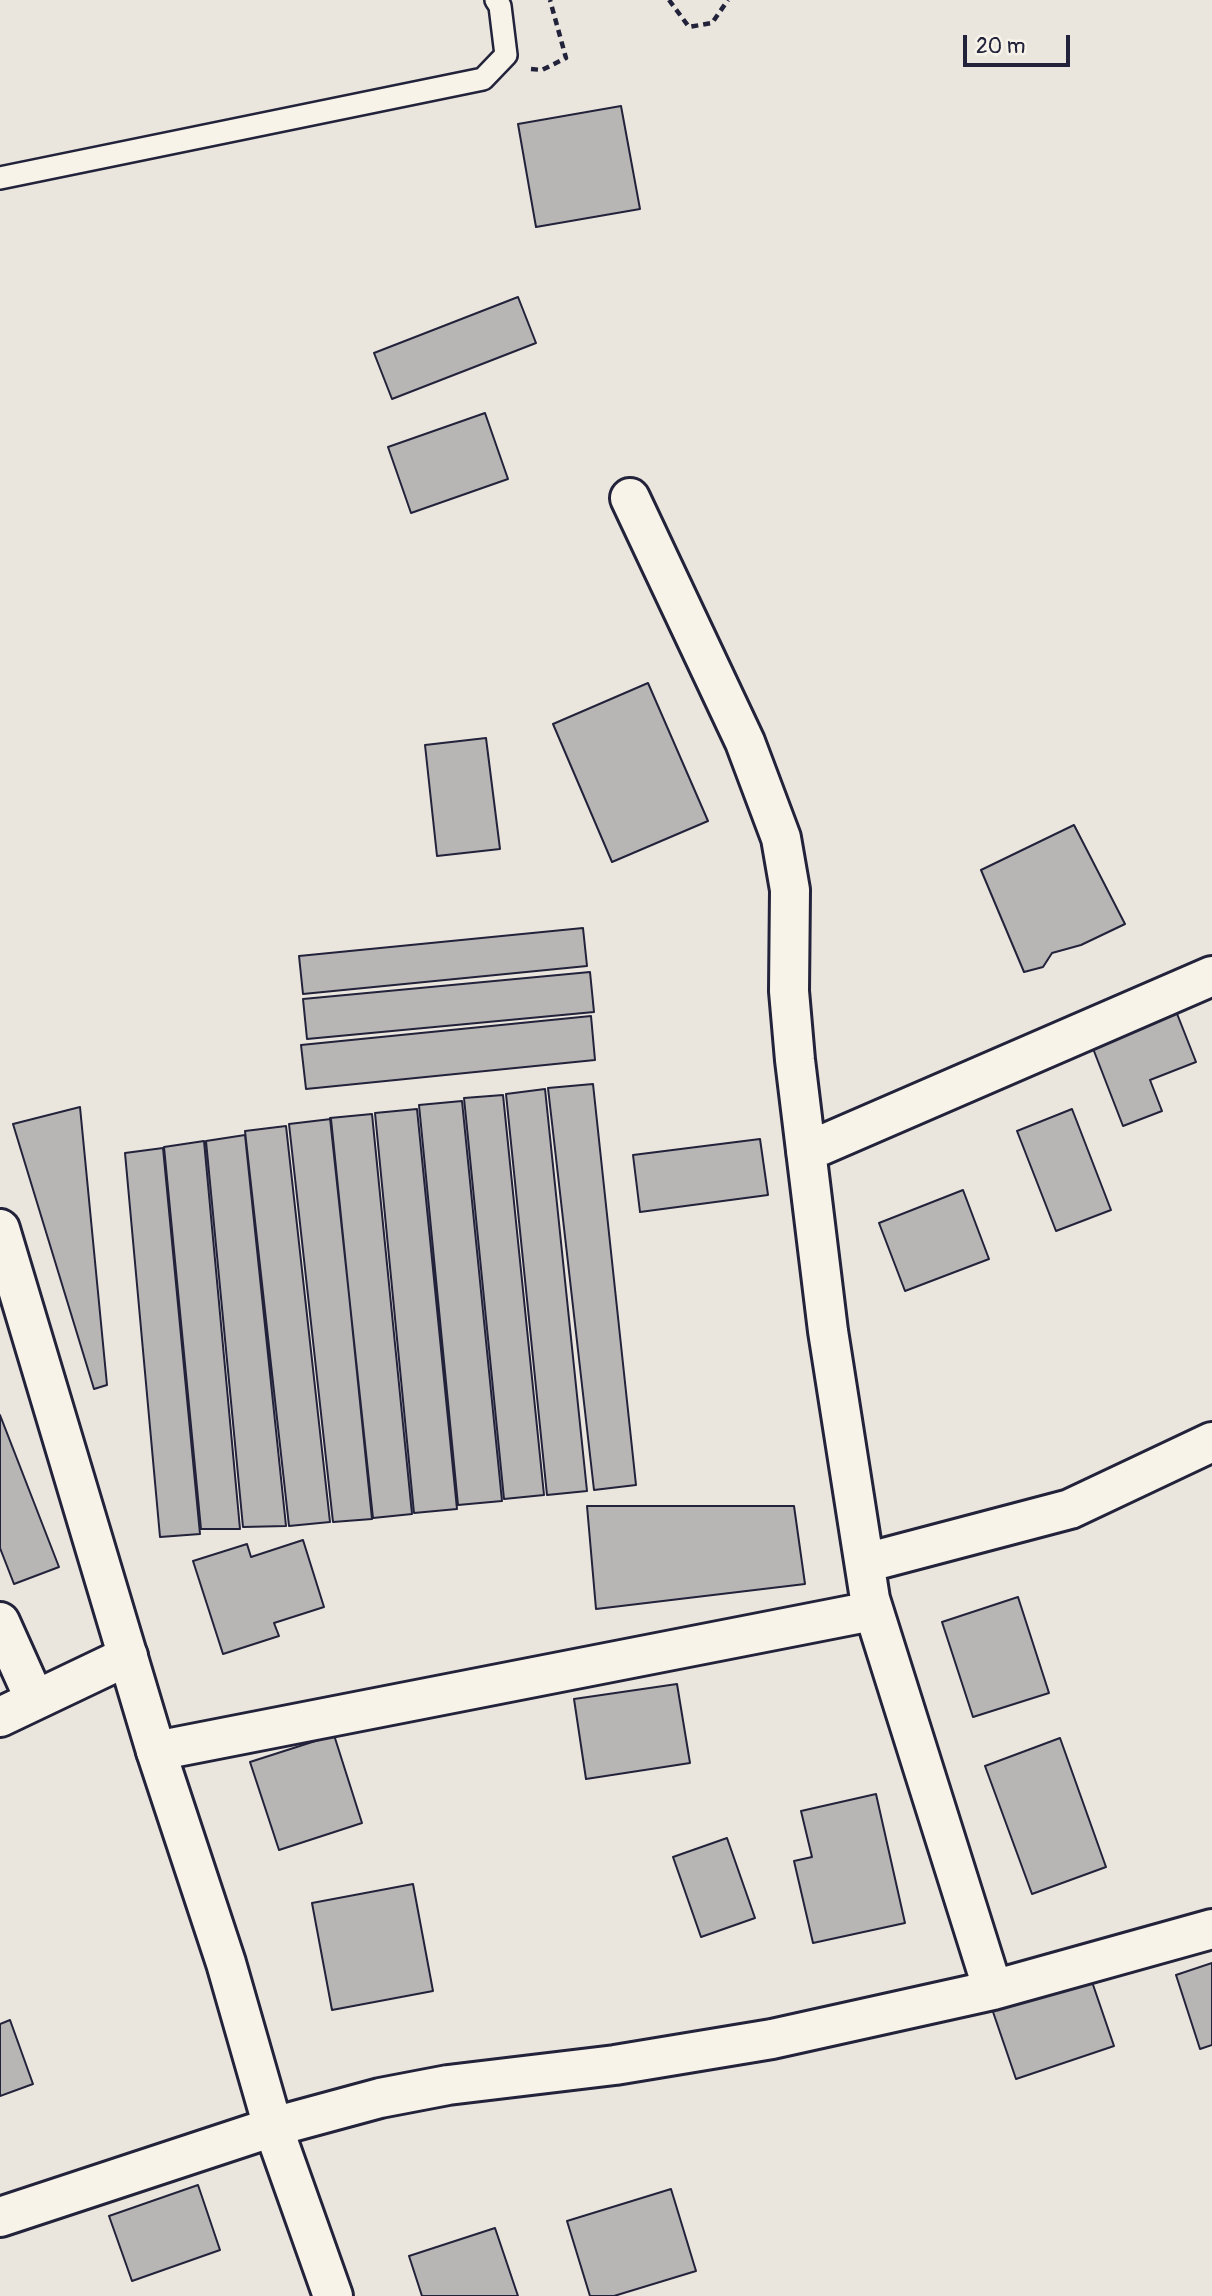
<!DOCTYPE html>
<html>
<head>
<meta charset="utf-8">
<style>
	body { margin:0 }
	#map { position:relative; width:1212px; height:2296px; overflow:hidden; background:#eae6de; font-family:Pangolin,sans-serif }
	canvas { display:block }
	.scale { position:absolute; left:963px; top:35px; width:107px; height:32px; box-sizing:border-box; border:4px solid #22223b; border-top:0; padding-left:9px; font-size:21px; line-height:24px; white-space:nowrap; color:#22223b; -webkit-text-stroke:5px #f7f3e8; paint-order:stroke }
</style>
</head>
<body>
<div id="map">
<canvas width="1212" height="2296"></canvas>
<div class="scale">20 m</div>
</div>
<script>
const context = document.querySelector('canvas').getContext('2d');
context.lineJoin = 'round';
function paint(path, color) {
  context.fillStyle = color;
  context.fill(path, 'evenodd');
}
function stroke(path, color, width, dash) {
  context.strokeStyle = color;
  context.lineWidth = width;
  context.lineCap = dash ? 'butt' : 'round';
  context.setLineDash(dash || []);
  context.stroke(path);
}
const building = new Path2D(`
	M621 106 640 209 536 227 518 124Z
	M518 297 536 343 392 399 374 353Z
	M485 413 508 479 411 513 388 447Z
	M648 683 708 821 612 862 553 724Z
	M486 738 500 849 437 856 425 745Z
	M1074 825 1125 924 1081 945 1052 953 1043 967 1024 972 981 870Z
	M583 928 587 966 303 994 299 956Z
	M590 972 594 1012 307 1039 303 999Z
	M1172 1001 1196 1062 1150 1080 1162 1111 1123 1126 1087 1033Z
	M591 1016 595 1060 306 1089 301 1045Z
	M593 1084 636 1485 594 1490 548 1088Z
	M545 1089 587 1491 547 1495 506 1094Z
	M503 1095 544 1495 504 1499 464 1098Z
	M462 1101 502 1501 458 1505 419 1105Z
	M80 1107 107 1385 94 1389 13 1124Z
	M417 1109 457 1509 414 1513 375 1113Z
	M1072 1109 1111 1210 1056 1231 1017 1131Z
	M372 1114 412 1514 373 1518 330 1118Z
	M331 1119 372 1519 333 1522 289 1124Z
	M286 1126 330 1522 289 1526 245 1131Z
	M245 1135 286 1526 243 1527 206 1141Z
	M760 1139 768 1195 640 1212 633 1155Z
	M204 1141 240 1529H201L164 1147Z
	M163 1148 200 1534 160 1537 125 1153Z
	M963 1190 989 1259 905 1291 879 1223Z
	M0 1415 59 1567 14 1584 0 1548Z
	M587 1506H794L805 1584 596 1609Z
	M303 1540 324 1607 274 1623 279 1636 223 1654 193 1561 247 1544 251 1557Z
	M1018 1597 1049 1693 973 1717 942 1622Z
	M677 1684 690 1763 586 1779 574 1699Z
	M334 1735 362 1823 279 1850 250 1762Z
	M1060 1738 1106 1867 1032 1894 985 1766Z
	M876 1794 905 1923 813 1943 794 1861 812 1857 801 1811Z
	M727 1838 755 1918 701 1937 673 1857Z
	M413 1884 433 1991 332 2010 312 1903Z
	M1212 1963V2045L1200 2049 1176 1975Z
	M1089 1973 1114 2046 1016 2079 991 2006Z
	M10 2020 33 2084 0 2096V2024Z
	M198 2185 220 2250 132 2281 109 2216Z
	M671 2189 696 2271 614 2296H590L567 2221Z
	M495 2228 518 2296H422L409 2256Z`);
const path = new Path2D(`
	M669 0 689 27 712 23 728 0
	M531 69 542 70 566 58 550 0`);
const service = new Path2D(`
	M0 178 483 79 506 55 500 6 496 0`);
const minor = new Path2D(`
	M630 498 745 742 781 838 790 890 789 991 795 1060 828 1331 870 1599 993 1990
	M806 1152 1212 976
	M865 1563 1070 1509 1212 1442
	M0 1622 35 1700
	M0 1717 128 1656
	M156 1751 872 1611
	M0 2217 273 2127 380 2098 448 2085 615 2065 772 2039 993 1990 1212 1929`);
const secondary = new Path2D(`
	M0 1229 156 1751 226 1963 273 2127 333 2296`);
paint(building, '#b8b6b5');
stroke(building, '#22223b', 2);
stroke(service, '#22223b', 26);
stroke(minor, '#22223b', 44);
stroke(secondary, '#22223b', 44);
stroke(path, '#22223b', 4.5, [7, 5]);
stroke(service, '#f7f3e8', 21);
stroke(minor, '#f7f3e8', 38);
stroke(secondary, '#f7f3e8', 38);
</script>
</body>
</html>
